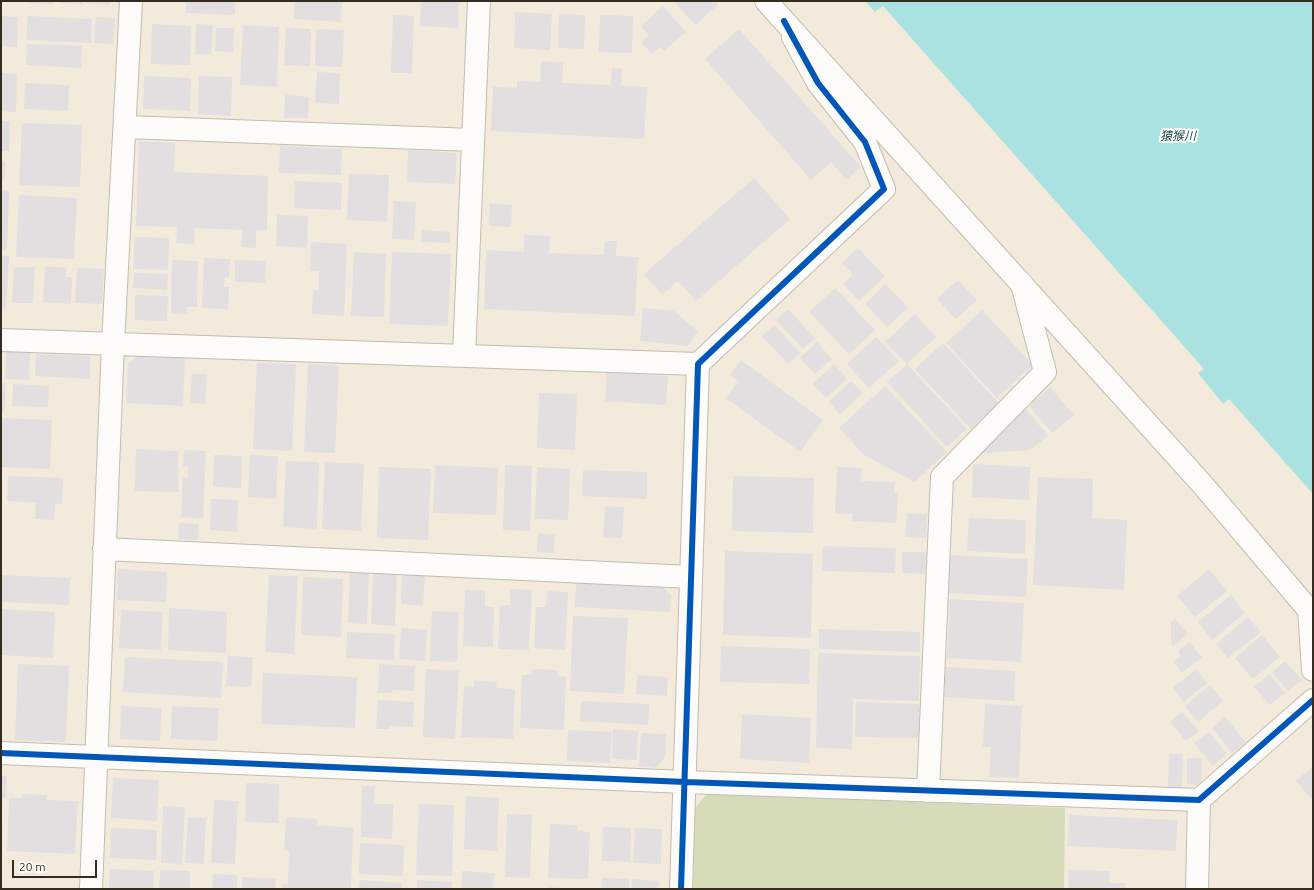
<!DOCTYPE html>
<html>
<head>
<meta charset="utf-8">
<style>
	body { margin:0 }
	#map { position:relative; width:1314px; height:890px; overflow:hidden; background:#f4eadc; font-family:Ubuntu,sans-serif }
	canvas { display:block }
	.frame { position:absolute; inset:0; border:2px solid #352b1f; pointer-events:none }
	.scale { position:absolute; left:12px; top:860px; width:85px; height:18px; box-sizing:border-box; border:2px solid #352b1f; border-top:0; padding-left:5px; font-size:12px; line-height:14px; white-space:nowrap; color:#352b1f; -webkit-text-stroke:3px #fff; paint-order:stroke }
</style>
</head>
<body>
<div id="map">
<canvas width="1314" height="890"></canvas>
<div class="frame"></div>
<div class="scale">20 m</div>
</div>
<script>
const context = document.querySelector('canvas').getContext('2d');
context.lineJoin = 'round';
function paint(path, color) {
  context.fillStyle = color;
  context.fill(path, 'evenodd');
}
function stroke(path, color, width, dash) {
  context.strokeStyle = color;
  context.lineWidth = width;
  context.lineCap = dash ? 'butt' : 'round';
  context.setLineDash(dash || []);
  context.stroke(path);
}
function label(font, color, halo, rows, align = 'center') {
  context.font = font + ' Ubuntu,"Noto Sans JP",sans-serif';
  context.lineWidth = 4;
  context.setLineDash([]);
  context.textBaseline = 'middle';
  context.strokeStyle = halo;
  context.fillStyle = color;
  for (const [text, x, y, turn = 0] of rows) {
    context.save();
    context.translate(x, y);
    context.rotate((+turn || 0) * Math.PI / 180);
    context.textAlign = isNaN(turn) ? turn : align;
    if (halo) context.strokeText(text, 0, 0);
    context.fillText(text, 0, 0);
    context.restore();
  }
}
const green = new Path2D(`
	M707 794 1065 808 1064 889H693L695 808Z`);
const water = new Path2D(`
	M865 1H1313V494L1229 399 1223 404 1198 373 1204 369 883 6 875 12Z`);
const building = new Path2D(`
	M29 1H54V4L28 3Z
	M59 1H83V4L59 3Z
	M86 1H111L110 5 86 3Z
	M186 1H235V15L186 13Z
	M294 1H342L341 22 294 19Z
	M421 1 459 2 458 28 420 26Z
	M674 1H715L718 5 695 25Z
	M663 6 686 32 664 51 660 47 652 54 641 42 649 36 641 26Z
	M515 12 552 14 550 50 514 48Z
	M559 14 585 15 584 49 558 48Z
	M393 15 414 16 412 73H391Z
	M600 15 633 16 632 53 599 52Z
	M1 16 18 17 17 47 1 46Z
	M28 16 92 19 91 43 26 40Z
	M96 17 115 18 113 44 94 43Z
	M152 24 191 26 190 65 151 64Z
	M196 24 213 25 211 55 195 54Z
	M243 25 279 27 277 87 240 85Z
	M216 28H234L233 52 215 51Z
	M286 28 311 29 310 66 284 65Z
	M316 29 344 30 342 67 315 66Z
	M739 29 861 167 846 180 831 162 811 180 705 59Z
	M27 44 82 46 81 68 26 65Z
	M541 61 563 63 562 83 611 85 612 68 622 69 621 86 647 87 644 139 491 131 493 87 517 88V81L540 82Z
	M317 72 340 73 339 104 315 103Z
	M1 73 17 74 16 112 1 111Z
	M144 76 191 78 190 111 143 109Z
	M199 76 232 77 231 116 198 114Z
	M25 83 69 85 68 111 24 109Z
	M285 95 309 97 308 118H284Z
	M1 121H10L9 151H1Z
	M22 123 82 125 80 187 19 185Z
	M139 141 175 143 174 172 268 176 267 231 256 230V248L242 247V230L195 228 194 244 176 243 177 227 136 226Z
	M280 146 342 149 341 175 279 173Z
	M408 150 457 153 455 184 407 182Z
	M1 161H5L4 182H1Z
	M349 174 389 175 387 222 347 220Z
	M754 178 790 219 696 301 678 281 662 295 644 274Z
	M295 181 342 183 341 210 294 208Z
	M1 190 9 191 7 250H1Z
	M19 195 77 198 74 259 16 257Z
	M394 201 416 202 414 240 392 239Z
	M490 203 512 205 511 227 489 226Z
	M277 215 308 216 307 248 276 246Z
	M422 230 450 232V243L421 242Z
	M524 235 550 236 549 253 604 255 605 241H617L616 256 638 257 635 316 484 309 486 250 524 252Z
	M135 237 169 238 168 270 133 269Z
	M311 242 347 244 344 316 312 314 313 290H319V271H310Z
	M858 248 885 276 859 301 843 284 853 274 842 263Z
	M354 252 386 254 384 317 351 316Z
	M392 252 451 254 448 326 389 324Z
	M1 255 9 256 6 309 1 308Z
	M204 258 230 259 229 277H225L224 287H229L228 309 202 308Z
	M172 260 198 261 197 307H187V314L171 313Z
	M235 260 266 261 265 283 235 282Z
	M45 266 66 268V277H72L71 304 43 302Z
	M14 267H35L33 303H12Z
	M77 268 104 269 102 304 75 303Z
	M134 273 168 274 167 290 133 288Z
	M958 280 977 300 956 319 937 299Z
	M886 284 908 308 887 327 865 304Z
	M835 288 875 330 849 354 809 312Z
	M135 295 168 296 167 321 135 320Z
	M643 308 674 311 698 331 688 346 640 341Z
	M788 309 815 338 803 349 776 320Z
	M982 310 1033 365 997 398 946 343Z
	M915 314 936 337 907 364 967 429 947 447 887 382 907 364 885 342Z
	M774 325 800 353 788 364 762 336Z
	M876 337 899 361 869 388 847 364Z
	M817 342 832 359 815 374 800 358Z
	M943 343 999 403 971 429 915 369Z
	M6 351 30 352 29 380 5 379Z
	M36 354 90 356V379L35 376Z
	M139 355 185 357 183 406 126 403 128 364Z
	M741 360 823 420 800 452 726 398 738 381 730 375Z
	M257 363 296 364 292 451 253 449Z
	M308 364 339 366 335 453 304 452Z
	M834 364 847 378 826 398 813 384Z
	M607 372 668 376 666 405 605 401Z
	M192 374H207L205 404 190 403Z
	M851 381 863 393 840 415 829 402Z
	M1 383H6L4 411H1Z
	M13 384 49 386 48 407 12 406Z
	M885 386 947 452 915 482 864 455 839 428Z
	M1050 387 1074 415 1052 433 1029 406Z
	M539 393 577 394 575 450 537 448Z
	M1026 409 1048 436 1030 450 982 453 979 448Z
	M1 418 52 420 50 469 1 467Z
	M136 449 178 451 179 492 135 491Z
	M184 450 206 451 203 519 181 517 183 477H188V467H183Z
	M214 455 242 456 241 488 213 487Z
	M250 455 278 456 276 499 248 497Z
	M286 461 319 462 317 529 283 527Z
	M325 462 364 464 361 531 322 529Z
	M973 464 1030 467 1029 500 972 497Z
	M435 465 498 468 496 515 433 513Z
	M505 465 532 466 530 531 503 530Z
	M379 467 431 469 428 540 377 538Z
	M537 467 570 469 568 520 535 519Z
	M837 467 862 468 861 481 895 482 894 493H898L896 523 852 521 853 514 835 513Z
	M583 470 647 472V499L582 496Z
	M8 476 63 478 62 504H55L54 520 35 519 36 503 7 501Z
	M733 476 814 478 813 533 732 531Z
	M1038 477 1093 479 1092 518 1127 520 1124 590 1033 585Z
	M211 499 238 500 237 532 210 530Z
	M605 506 624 507 622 538 603 537Z
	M907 513 927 514 926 538 905 537Z
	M969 518 1026 520 1025 554 967 551Z
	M179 523 199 524 198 540 178 539Z
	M538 533 555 535 554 553 537 552Z
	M823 546 896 548 895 573 822 571Z
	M725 551 813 554 811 638 723 635Z
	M902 552H926L925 574 902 573Z
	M950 555 1028 559 1026 597 949 593Z
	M118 569 167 572 166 602 117 600Z
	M1209 569 1227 591 1195 617 1177 596Z
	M373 571 397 572 395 626 371 624Z
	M350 572 369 573 367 624 348 623Z
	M402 573 425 575 423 606 401 604Z
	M2 575 70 578 69 605 1 602Z
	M269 575 298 576 294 654 265 652Z
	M303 577 343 579 341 637 301 635Z
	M576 582 663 587 671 595 670 612 575 607Z
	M510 589 532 590 529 650 498 649 500 605H510Z
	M465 590 485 591V607H494L493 647 463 646Z
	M547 591 568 592 565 650 534 648 536 607H546Z
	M1231 595 1245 613 1212 640 1198 622Z
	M950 599 1024 603 1021 662 947 658Z
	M169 608 227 612 226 653 168 650Z
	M1 609 55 612 53 658 1 655Z
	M121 610 163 612 161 650 119 648Z
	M432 611 459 612 457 662 430 661Z
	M573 616 628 618 624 694 570 691Z
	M1248 617 1261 632 1228 658 1216 644Z
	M1175 619 1188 634 1173 646 1171 644V622Z
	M401 628 427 630 425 661 399 659Z
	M819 629 920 632V652L819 649Z
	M347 632 395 634 394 660 346 658Z
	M1262 635 1280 657 1253 679 1235 658Z
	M1189 642 1202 657 1182 673 1174 662 1181 656 1178 651Z
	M721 646 810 649 809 684 720 682Z
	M818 653 920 656 919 701 853 699 852 749 816 748Z
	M228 656 253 657 251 687 226 686Z
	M125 657 223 662 221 698 123 692Z
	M1285 661 1302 680 1288 691 1272 672Z
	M18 664 69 666 66 742 15 740Z
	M379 664 415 666 414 691 392 690 391 693H378Z
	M946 667 1015 671 1014 701 944 697Z
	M426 669 459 671 455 739 423 737Z
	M532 669 557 670V676L566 677 564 730 520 728 522 675H532Z
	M1196 669 1207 683 1184 702 1173 688Z
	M263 673 357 677 355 728 261 724Z
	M1269 674 1285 693 1270 705 1254 687Z
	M637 675 668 677 667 696 636 694Z
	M474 680 497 682 496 688 515 689 513 739 461 737 464 686 474 687Z
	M1210 685 1223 701 1198 722 1185 706Z
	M378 700 414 702 413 727 390 726 389 729H376Z
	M581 701 649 704 648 725 580 721Z
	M856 702 919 704V738L855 737Z
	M985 704 1022 706 1019 778 989 777 991 747H983Z
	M121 706 161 708 160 741 120 739Z
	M172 706 219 708 217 741 171 739Z
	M1182 712 1199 731 1186 741 1170 722Z
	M742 714 811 718 809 763 740 759Z
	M1225 717 1246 742 1232 753 1212 728Z
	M613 729 638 731 637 760 612 759Z
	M568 730 612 732 610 763 567 761Z
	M1209 732 1227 754 1213 766 1194 743Z
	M641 733 666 734 665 757 656 768 639 766Z
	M1169 754H1183L1182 788H1168Z
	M1187 758H1202L1201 785 1187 784Z
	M1313 766V801L1296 781Z
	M1 776H7L6 799H3L2 807Z
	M113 778 159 780 157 821 111 818Z
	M246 783 279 784 278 823 245 822Z
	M362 786H375L374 804H393L392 839 361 837Z
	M22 794 47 795V800L78 801 75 854 7 851 9 798H22Z
	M466 796 499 798 497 851 464 849Z
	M214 800 238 801 235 864 211 863Z
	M419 804 454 805 452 876 416 875Z
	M163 806 185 807 182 864 161 863Z
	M507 814 532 815 530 878 505 877Z
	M1069 815 1177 820 1176 851 1068 846Z
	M188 817 206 818 204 864 185 863Z
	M286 817 317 819V825L353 828 351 889H283V884H288L289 851 284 850Z
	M550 824 578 825 577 831 590 832 588 879 548 878Z
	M603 827 631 828 630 862 602 861Z
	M111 828 157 830 156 860 110 858Z
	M635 828 662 829 661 864 633 863Z
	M360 843 404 845 403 876 359 874Z
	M110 869 154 871 153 889H109Z
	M160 870 190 871V889H159Z
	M1069 870 1110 871 1109 883H1125V889H1068Z
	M462 871 494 873 493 889H461Z
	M213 874 237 875V889H212Z
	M242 877 276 879 275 889H242Z
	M602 878 629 879V889H601Z
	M632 879 659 881 658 889H632Z
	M360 880 402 883V889H359Z
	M417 880 452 882V889H417Z
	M549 887 560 888V889H549Z`);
const street = new Path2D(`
	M126 127 473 140
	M1 340 698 364
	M464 356 479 1
	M104 549 691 577
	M1309 608 1313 670
	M1 753 685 782 1199 800 1313 700
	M928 791 942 477 1045 372 1022 284
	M91 889 113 344 131 1
	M681 889 698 364 884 189 865 142 818 83 793 37
	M1197 889 1199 800`);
const secondary = new Path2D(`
	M766 1 1202 484 1313 615`);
const cycleway = new Path2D(`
	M1 753 685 782 1199 800 1313 700
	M681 889 698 364 884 189 865 142 818 83 784 21`);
const waterNames = [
	["猿猴川",1178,136]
];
paint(green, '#d6dbba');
paint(water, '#a9e2e0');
paint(building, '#e3dedf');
stroke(street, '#c4bbaf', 24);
stroke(secondary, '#c4bbaf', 24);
stroke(street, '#fdfcfa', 22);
stroke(secondary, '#fdfcfa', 22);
stroke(cycleway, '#0057b8', 6);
label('italic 12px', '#194243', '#fff', waterNames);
</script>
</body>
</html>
